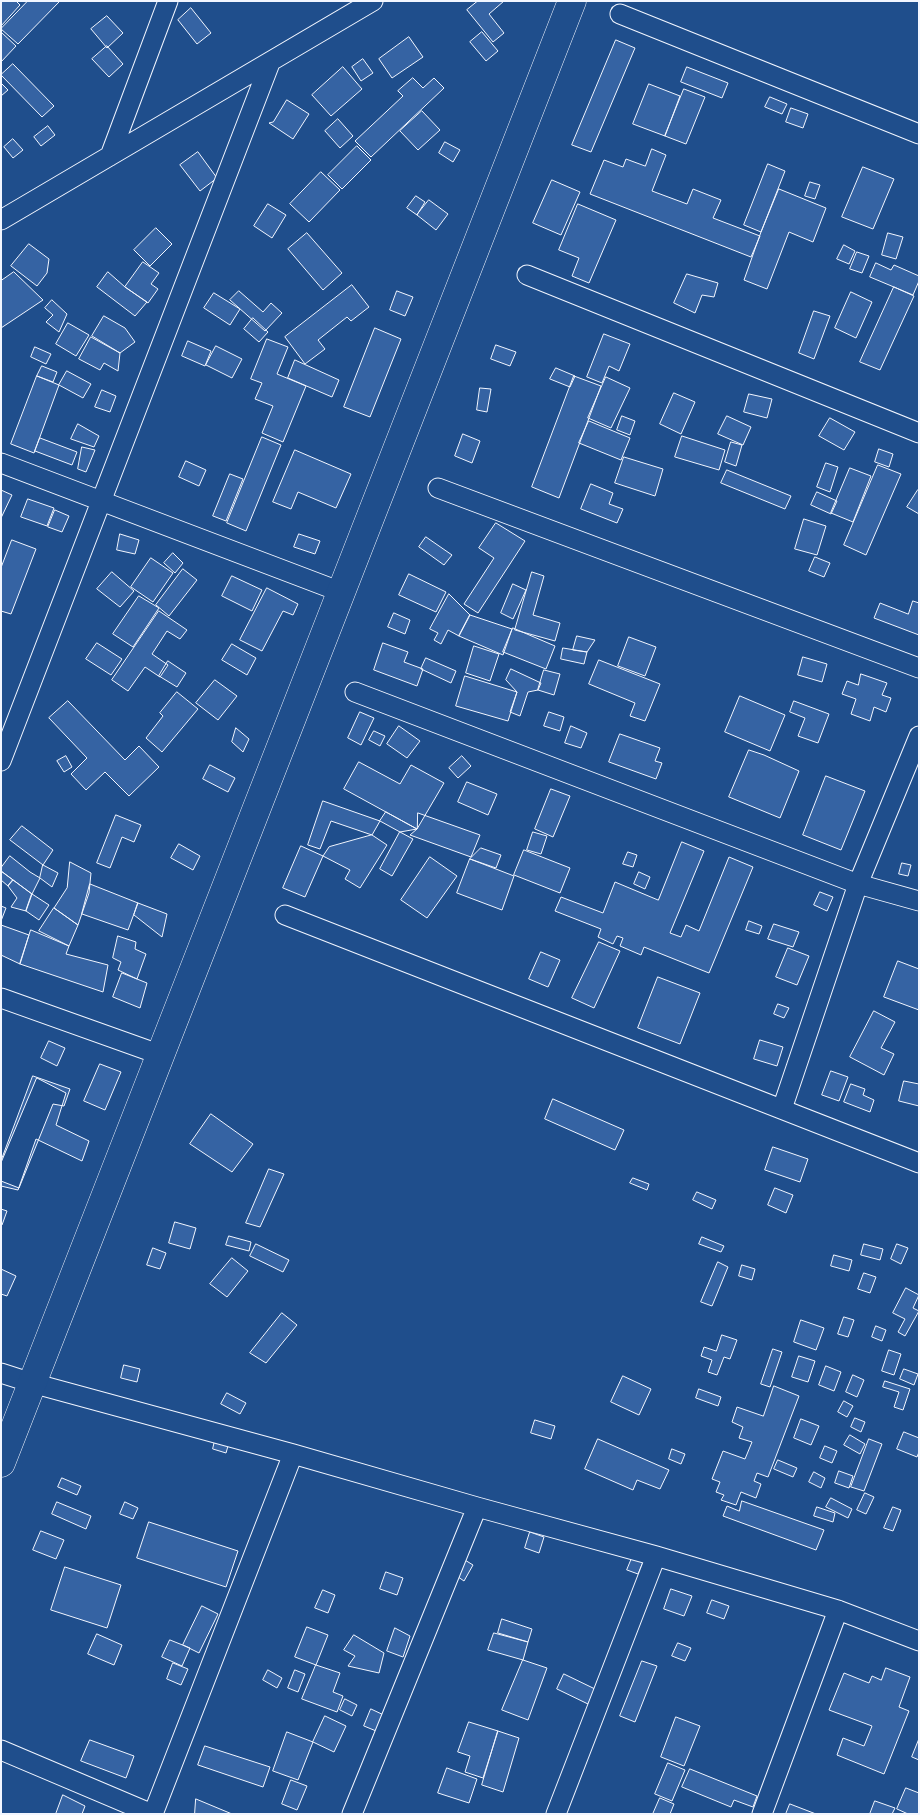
<!DOCTYPE html>
<html>
<head>
<meta charset="utf-8">
<style>
	body { margin:0 }
	#map { position:relative; width:920px; height:1815px; overflow:hidden; background:#1f4e8c; font-family:"Fira Sans Condensed",sans-serif }
	canvas { display:block }
	.frame { position:absolute; inset:0; border:2px solid #f2f6ff; pointer-events:none }
</style>
</head>
<body>
<div id="map">
<canvas width="920" height="1815"></canvas>
<div class="frame"></div>
</div>
<script>
const context = document.querySelector('canvas').getContext('2d');
context.lineJoin = 'round';
function paint(path, color) {
  context.fillStyle = color;
  context.fill(path, 'evenodd');
}
function stroke(path, color, width, dash) {
  context.strokeStyle = color;
  context.lineWidth = width;
  context.lineCap = dash ? 'butt' : 'round';
  context.setLineDash(dash || []);
  context.stroke(path);
}
const building = new Path2D(`
	M1 1H16L20 5 1 26Z
	M28 1H60L18 44 1 29Z
	M478 1H504L489 14 504 33 493 42 467 10Z
	M191 8 211 33 197 44 178 20Z
	M107 16 123 33 107 48 91 29Z
	M1 32 16 46 1 62Z
	M482 32 498 51 486 61 470 42Z
	M409 37 423 57 392 78 379 59Z
	M616 40 635 48 591 152 572 145Z
	M107 46 123 64 109 77 92 59Z
	M363 59 373 73 361 81 352 67Z
	M13 64 54 106 42 117 1 75Z
	M343 67 362 89 331 116 312 95Z
	M687 67 728 83 722 98 681 82Z
	M413 78 423 88 434 78 444 88 371 157 355 141 403 96 398 91Z
	M1 83 8 90 1 96Z
	M649 84 680 96 665 136 633 124Z
	M684 89 705 97 686 144 665 136Z
	M770 97 787 104 782 114 765 107Z
	M287 100 309 114 293 139 269 123 273 122Z
	M791 108 808 114 803 128 786 122Z
	M422 111 440 130 418 150 400 131Z
	M338 119 353 136 340 148 325 131Z
	M48 126 55 135 41 146 34 137Z
	M13 139 23 150 13 158 4 147Z
	M445 142 460 150 453 162 439 153Z
	M357 146 371 160 342 189 328 175Z
	M652 149 666 155 652 191 687 204 693 189 721 200 713 218 760 236 751 257 590 194 604 160 623 167 626 159 645 166Z
	M198 152 217 178 200 191 180 165Z
	M768 164 785 171 761 232 744 225Z
	M863 167 894 179 873 229 842 217Z
	M321 172 340 190 309 222 290 204Z
	M552 180 580 192 561 235 533 223Z
	M810 182 820 185 815 199 805 196Z
	M779 189 826 208 813 242 789 232 767 289 744 280 761 232Z
	M416 196 425 202 417 215 407 208Z
	M429 200 448 214 436 230 417 215Z
	M268 204 286 215 272 238 254 226Z
	M578 204 616 220 589 283 572 276 579 258 559 250Z
	M156 228 172 244 150 266 134 250Z
	M307 233 342 273 323 290 288 249Z
	M888 233 903 237 896 259 882 255Z
	M29 244 49 259 47 273 37 286 11 266Z
	M844 245 855 251 849 264 837 259Z
	M857 252 869 256 862 273 850 269Z
	M143 262 159 273 151 284 158 289 148 303 125 287Z
	M876 263 891 270 894 265 919 276V281L913 295 870 277Z
	M14 272 43 300 1 328V281Z
	M108 272 125 287 147 302 135 316 97 287Z
	M687 274 718 283 714 297 702 295 695 313 674 303Z
	M352 285 369 307 351 321 347 317 318 340 325 349 305 364 285 337Z
	M894 287 914 296 880 370 860 362Z
	M239 291 263 312 271 303 282 313 265 331 230 300Z
	M397 291 413 297 405 316 390 310Z
	M851 292 872 302 856 338 835 328Z
	M214 293 240 309 230 325 204 308Z
	M52 300 67 314 59 332 46 322 53 315 45 308Z
	M814 311 830 316 814 359 799 353Z
	M104 316 125 328 135 342 120 353 92 336Z
	M253 318 268 332 259 342 244 329Z
	M68 323 89 335 76 356 56 344Z
	M375 328 401 339 370 417 344 407Z
	M604 334 630 344 619 371 609 366 602 383 587 377Z
	M91 337 120 353 118 371 104 363 100 370 79 359Z
	M267 339 288 347 277 374 306 386 283 442 262 433 273 406 255 399 262 383 251 379Z
	M188 341 211 351 205 366 182 356Z
	M496 345 516 352 510 366 491 359Z
	M216 346 242 359 232 378 206 365Z
	M35 347 51 354 46 364 31 357Z
	M295 360 339 380 332 397 288 378Z
	M42 366 57 372 53 382 37 376Z
	M556 368 575 376 570 387 550 379Z
	M67 371 91 384 83 398 59 385Z
	M37 376 59 385 34 453 11 444Z
	M574 376 601 386 559 498 532 487Z
	M606 377 630 388 611 428 588 418Z
	M480 388 491 389 487 412 477 410Z
	M102 390 116 396 110 412 95 407Z
	M674 393 695 402 681 434 660 424Z
	M749 394 772 399 767 418 744 412Z
	M622 416 635 421 630 435 617 430Z
	M727 416 751 427 743 445 718 434Z
	M830 418 855 432 844 450 819 436Z
	M589 421 630 438 621 460 579 443Z
	M78 424 99 436 94 447 71 439Z
	M463 434 480 441 472 463 455 456Z
	M682 436 725 450 719 470 675 457Z
	M262 437 281 445 246 531 227 523Z
	M40 438 77 452 72 465 35 451Z
	M731 442 742 445 736 466 725 462Z
	M82 447 95 450 86 472 78 469Z
	M879 449 893 454 889 467 875 462Z
	M295 450 351 474 336 508 298 492 291 509 273 502Z
	M624 457 663 469 655 496 615 483Z
	M186 461 206 470 199 486 179 477Z
	M826 463 838 467 830 492 817 487Z
	M878 465 901 474 866 555 844 545Z
	M850 468 871 476 853 522 831 513Z
	M727 470 791 496 785 509 721 483Z
	M230 474 243 479 226 521 213 516Z
	M591 484 613 493 609 504 623 509 617 523 581 509Z
	M1 490 12 495 1 518Z
	M918 490 919 491V514L907 507Z
	M817 492 837 501 831 514 811 505Z
	M28 499 54 508 47 526 21 517Z
	M55 510 69 516 62 532 48 527Z
	M804 519 826 526 817 555 795 549Z
	M496 523 525 541 478 613 464 604 494 558 479 548Z
	M120 534 139 540 135 554 117 550Z
	M299 534 320 541 315 554 294 547Z
	M426 537 452 555 444 565 419 547Z
	M12 540 36 549 11 614 1 611V568Z
	M173 553 183 563 175 573 164 563Z
	M815 557 830 563 824 577 809 571Z
	M151 558 173 573 153 602 131 587Z
	M183 569 197 580 169 616 156 605Z
	M112 572 134 591 120 607 97 589Z
	M532 572 544 576 533 615 560 623 555 641 515 630Z
	M409 574 446 592 436 612 399 595Z
	M232 576 262 590 252 611 222 596Z
	M513 584 526 590 513 619 501 613Z
	M267 588 298 604 293 615 283 611 262 651 240 640Z
	M449 594 470 615 459 636 448 630 441 644 434 640 438 633 430 629Z
	M139 596 159 608 133 647 113 634Z
	M913 601 919 603V635L874 618 880 603 908 614Z
	M159 611 187 630 180 639 167 631 152 654 168 665 160 677 145 667 128 691 112 680Z
	M394 613 410 620 405 634 388 627Z
	M470 615 512 629 503 655 459 636Z
	M513 628 555 646 546 669 503 652Z
	M577 636 595 640 587 652 573 650Z
	M629 637 656 647 645 676 618 666Z
	M97 643 122 659 111 675 86 659Z
	M383 643 408 652 404 662 423 669 417 686 374 670Z
	M232 644 256 658 247 675 222 660Z
	M474 646 499 654 490 681 466 673Z
	M563 648 587 652 584 664 561 659Z
	M803 657 827 664 822 682 798 675Z
	M426 658 456 671 451 683 421 669Z
	M599 660 660 684 645 721 630 716 635 703 589 684Z
	M168 661 186 673 177 687 159 676Z
	M511 669 541 683 538 690 528 692 520 716 510 712 517 692 506 680Z
	M544 670 560 674 554 695 538 690Z
	M861 674 887 683 882 695 891 698 886 712 874 707 870 721 851 714 856 699 842 694 847 681 858 685Z
	M465 676 517 692 508 721 456 706Z
	M215 680 237 696 218 720 196 703Z
	M177 692 198 709 162 752 146 738 163 716 160 713Z
	M740 696 785 715 770 751 725 732Z
	M68 701 125 760 139 746 159 767 129 796 105 772 86 790 71 774 87 758 49 718Z
	M794 701 829 714 818 743 798 736 805 718 790 712Z
	M360 712 374 718 361 745 348 738Z
	M549 712 564 717 560 731 544 726Z
	M399 726 420 741 407 758 387 744Z
	M571 726 587 733 581 748 565 743Z
	M236 728 249 739 243 752 232 742Z
	M374 731 385 736 380 746 369 740Z
	M620 734 660 748 655 761 662 763 656 779 609 762Z
	M749 750 764 755 799 771 780 818 729 797Z
	M66 756 72 767 64 772 57 761Z
	M462 756 471 766 458 778 449 768Z
	M359 762 400 784 411 765 444 783 417 829 344 789Z
	M210 765 235 778 228 792 203 779Z
	M826 776 865 791 841 850 803 835Z
	M467 782 497 794 488 815 458 802Z
	M551 789 570 796 553 837 535 829Z
	M323 801 380 821 372 835 331 821 320 849 308 845Z
	M386 812 417 829 400 832 380 821Z
	M418 813 480 835 471 857 410 835 417 829Z
	M116 815 141 825 134 842 122 837 110 868 97 863Z
	M22 826 53 850 43 865 10 840Z
	M400 832 413 839 392 876 380 869Z
	M533 832 547 836 541 854 527 850Z
	M372 835 387 845 360 888 345 879 350 870 323 856 329 847Z
	M682 842 704 851 670 933 681 937 686 925 699 931 729 857 753 867 709 973 644 947 641 955 620 946 623 938 617 936 613 944 598 937 601 929 555 911 561 897 603 913 615 882 658 900Z
	M179 844 200 856 193 870 171 858Z
	M301 846 323 856 305 897 283 888Z
	M481 848 501 855 496 868 470 859Z
	M524 850 570 868 560 893 514 875Z
	M628 852 637 855 633 867 623 864Z
	M10 856 30 872 40 878 32 894 1 871V868Z
	M430 857 457 876 427 918 401 900Z
	M470 859 514 876 502 910 457 893Z
	M70 862 91 873 89 893 78 925 54 908 67 888Z
	M902 863 911 865 908 876 899 874Z
	M43 865 58 873 52 887 40 878Z
	M1 871 13 880 8 886 1 880Z
	M639 872 650 877 645 889 634 884Z
	M13 880 32 894 26 911 11 907 17 898 8 886Z
	M90 884 138 903 128 930 82 914Z
	M820 892 833 897 827 911 814 905Z
	M32 894 49 905 39 920 26 911Z
	M138 903 167 914 162 937 134 915Z
	M1 906 6 908 1 921Z
	M54 908 78 925 69 946 39 931Z
	M749 921 762 926 759 934 746 930Z
	M774 924 799 932 793 947 768 939Z
	M1 925 29 935 20 964 1 955Z
	M31 930 69 946 66 954 108 965 103 992 20 964Z
	M118 936 136 942 135 949 146 954 137 979 118 970 121 962 113 958Z
	M599 942 620 951 594 1008 572 998Z
	M788 948 809 956 797 985 776 977Z
	M541 952 560 960 548 987 529 979Z
	M898 961 919 969V1010L884 997Z
	M122 973 147 983 140 1008 113 997Z
	M658 977 700 993 680 1044 638 1028Z
	M778 1004 789 1008 784 1018 774 1014Z
	M874 1011 895 1022 881 1048 894 1054 884 1075 850 1057Z
	M760 1040 783 1047 777 1066 754 1059Z
	M49 1041 65 1048 57 1066 41 1058Z
	M100 1064 121 1072 105 1110 84 1101Z
	M831 1071 848 1077 839 1101 822 1095Z
	M33 1076 70 1089 64 1106 53 1104 19 1188 1 1181V1161Z
	M37 1078 66 1093 56 1125 89 1141 82 1161 36 1139 18 1190 1 1186V1163Z
	M904 1081 919 1084V1106L899 1101Z
	M851 1084 865 1089 863 1095 874 1100 870 1112 844 1102Z
	M553 1099 624 1130 615 1150 545 1119Z
	M211 1114 253 1144 232 1172 190 1144Z
	M773 1147 808 1159 800 1182 765 1170Z
	M269 1169 284 1174 260 1227 246 1223Z
	M633 1178 649 1184 647 1190 630 1183Z
	M775 1188 793 1195 786 1213 768 1205Z
	M697 1192 716 1200 712 1209 693 1200Z
	M1 1209 7 1211 2 1225H1Z
	M175 1222 196 1228 190 1249 169 1243Z
	M229 1236 251 1242 249 1251 226 1245Z
	M702 1237 724 1246 721 1252 699 1244Z
	M256 1244 289 1260 283 1272 250 1256Z
	M864 1244 883 1249 880 1260 861 1255Z
	M897 1244 908 1248 901 1264 891 1259Z
	M153 1248 166 1253 160 1269 147 1265Z
	M834 1255 852 1260 849 1271 831 1266Z
	M232 1258 248 1271 227 1297 210 1284Z
	M718 1262 728 1267 712 1306 701 1302Z
	M742 1265 755 1269 752 1280 739 1276Z
	M1 1269 16 1276 7 1296 1 1294Z
	M864 1273 876 1277 870 1293 858 1289Z
	M906 1288 919 1295 913 1308 919 1311 905 1336 898 1332 905 1319 893 1313Z
	M282 1313 297 1325 266 1363 250 1353Z
	M844 1317 854 1320 848 1337 838 1334Z
	M801 1320 824 1328 816 1350 794 1342Z
	M876 1326 886 1330 882 1341 872 1337Z
	M722 1335 737 1340 730 1359 724 1357 717 1375 708 1372 712 1360 701 1356 704 1347 716 1351Z
	M773 1349 782 1352 770 1387 761 1384Z
	M889 1350 901 1354 894 1375 882 1371Z
	M799 1356 815 1361 808 1382 792 1377Z
	M124 1365 140 1369 137 1382 121 1378Z
	M826 1366 841 1372 834 1391 819 1385Z
	M904 1369 918 1374 914 1385 900 1379Z
	M853 1375 864 1380 857 1397 846 1392Z
	M623 1376 651 1389 639 1415 611 1402Z
	M885 1381 910 1389 903 1410 894 1407 899 1392 883 1387Z
	M774 1386 799 1396 768 1477 757 1473 754 1481 761 1484 756 1498 741 1492 736 1505 721 1500 724 1495 716 1492 720 1482 712 1479 723 1451 745 1459 752 1442 739 1438 743 1427 732 1422 737 1407 763 1416Z
	M699 1389 721 1397 718 1406 696 1398Z
	M227 1393 246 1403 240 1414 221 1404Z
	M844 1401 853 1406 847 1417 838 1412Z
	M855 1418 865 1422 861 1432 851 1427Z
	M801 1419 819 1426 811 1445 794 1438Z
	M535 1420 555 1426 551 1439 531 1433Z
	M904 1432 919 1438V1452L917 1457 897 1449Z
	M850 1435 865 1444 860 1454 844 1445Z
	M216 1436 230 1439 226 1453 213 1449Z
	M598 1439 669 1470 660 1489 637 1480 633 1490 585 1469Z
	M869 1439 882 1444 864 1491 851 1487Z
	M825 1446 837 1451 832 1463 820 1458Z
	M672 1449 685 1454 681 1464 669 1459Z
	M778 1460 797 1468 793 1477 774 1469Z
	M839 1471 853 1476 849 1488 835 1483Z
	M814 1472 825 1478 821 1488 809 1482Z
	M62 1478 81 1486 77 1495 58 1487Z
	M865 1493 874 1497 866 1514 857 1510Z
	M831 1498 852 1509 848 1518 826 1507Z
	M742 1501 824 1530 816 1550 723 1516 727 1506 739 1511Z
	M57 1502 91 1516 86 1529 52 1514Z
	M125 1502 138 1508 133 1519 120 1514Z
	M817 1507 835 1513 833 1522 814 1516Z
	M893 1507 901 1510 893 1531 884 1528Z
	M149 1522 238 1551 226 1587 137 1558Z
	M41 1531 64 1540 56 1559 33 1550Z
	M530 1532 544 1537 539 1553 525 1548Z
	M460 1557 473 1565 464 1581 451 1572Z
	M632 1558 643 1562 638 1574 627 1570Z
	M65 1567 121 1585 107 1628 51 1610Z
	M386 1572 403 1578 397 1595 380 1589Z
	M671 1589 692 1596 684 1616 664 1609Z
	M323 1590 335 1595 328 1613 315 1608Z
	M712 1600 729 1606 724 1619 707 1613Z
	M202 1606 218 1614 199 1653 183 1645Z
	M502 1619 532 1629 528 1642 498 1633Z
	M307 1627 328 1635 316 1665 295 1657Z
	M395 1628 410 1636 403 1657 387 1651Z
	M494 1633 528 1642 523 1660 488 1650Z
	M97 1634 122 1645 114 1665 88 1654Z
	M354 1635 384 1653 379 1673 348 1666 355 1656 344 1650Z
	M170 1640 190 1648 182 1666 162 1657Z
	M678 1643 691 1648 685 1661 672 1656Z
	M523 1660 547 1668 528 1720 502 1710Z
	M642 1661 657 1666 635 1722 620 1716Z
	M173 1663 188 1669 181 1685 167 1679Z
	M316 1665 340 1673 333 1692 343 1696 337 1712 302 1699Z
	M886 1668 910 1677 899 1707 909 1711 884 1774 837 1755 843 1738 864 1746 872 1726 829 1710 844 1673 869 1683 872 1676 881 1680Z
	M268 1670 282 1678 277 1688 263 1680Z
	M295 1670 305 1674 298 1692 288 1688Z
	M564 1674 595 1689 588 1704 557 1689Z
	M345 1699 357 1705 352 1716 340 1710Z
	M371 1709 388 1717 381 1733 364 1726Z
	M325 1716 346 1726 334 1752 313 1742Z
	M676 1717 700 1726 684 1766 661 1757Z
	M469 1722 498 1731 483 1778 465 1772 470 1756 458 1752Z
	M498 1731 519 1738 503 1792 482 1785Z
	M287 1732 313 1742 298 1780 273 1771Z
	M919 1739V1760L912 1757Z
	M90 1740 134 1756 126 1778 81 1761Z
	M205 1746 270 1767 263 1787 198 1765Z
	M668 1763 685 1770 672 1801 655 1794Z
	M447 1768 477 1779 469 1803 438 1793Z
	M690 1769 757 1796 753 1807 734 1800 731 1807 682 1787Z
	M291 1780 307 1786 297 1810 282 1804Z
	M906 1788 919 1793V1814H908L897 1809Z
	M63 1795 85 1806 82 1814H56Z
	M660 1798 674 1804 670 1814H653Z
	M196 1799 232 1814H195Z
	M875 1801 895 1808 892 1814H870Z
	M790 1804 816 1814H786Z`);
const street = new Path2D(`
	M620 14 919 134
	M110 156 168 1
	M1 220 373 1
	M527 275 919 433
	M1 463 341 592
	M438 488 919 668
	M355 692 858 884 919 901
	M1 761 270 63
	M285 915 919 1163
	M1 998 161 1055
	M782 1109 858 884 919 736
	M1 1373 32 1383 293 1454 477 1507 656 1556 838 1610 919 1641
	M1 1750 152 1814
	M153 1814 293 1454
	M352 1814 477 1507
	M556 1814 656 1556
	M762 1814 838 1610`);
const secondary = new Path2D(`
	M1 1463 572 1`);
paint(building, '#3563a3');
stroke(building, '#f2f6ff', 1);
stroke(street, '#f2f6ff', 21);
stroke(secondary, '#f2f6ff', 29);
stroke(street, '#1f4e8c', 19);
stroke(secondary, '#1f4e8c', 28);
</script>
</body>
</html>
